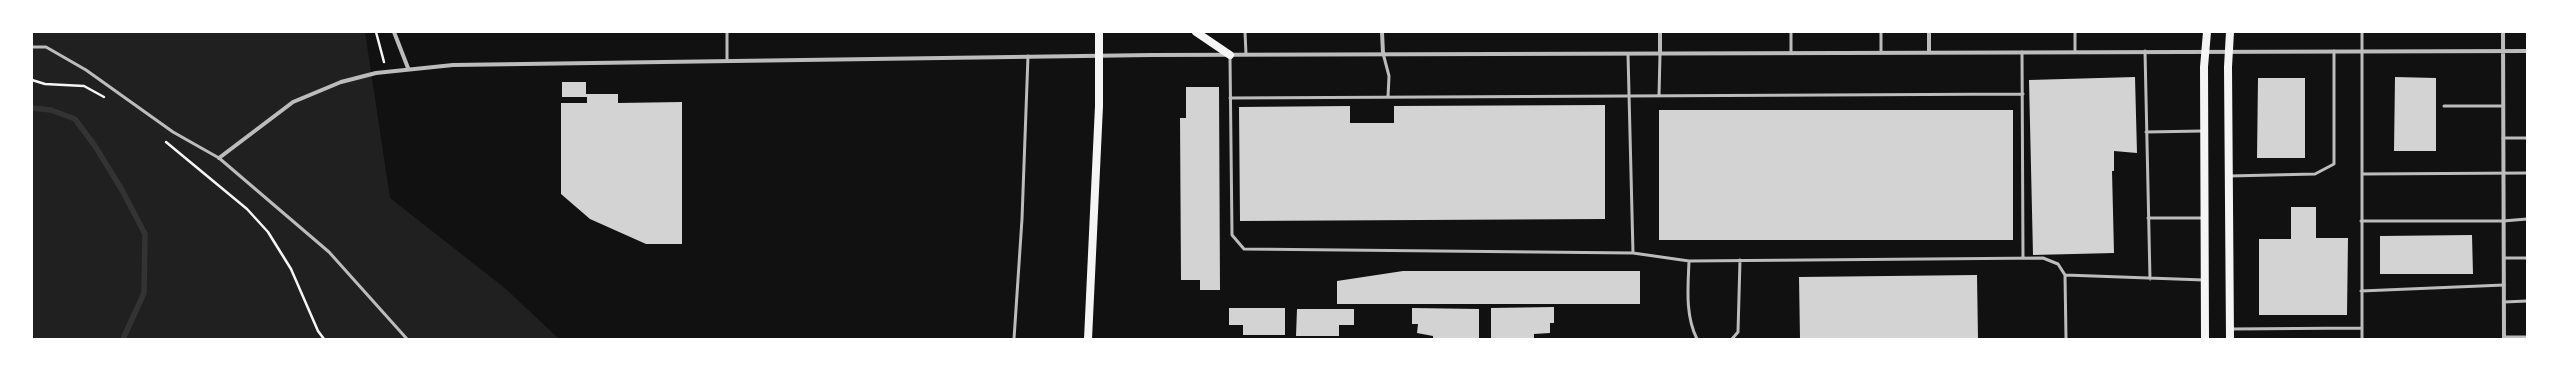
<!DOCTYPE html>
<html>
<head>
<meta charset="utf-8">
<style>
	body { margin:0 }
	#map { position:relative; width:2559px; height:371px; overflow:hidden; background:#111; font-family:Cabin,sans-serif }
	canvas { display:block }
	.frame { position:absolute; inset:0; border:33px solid #fff; pointer-events:none }
</style>
</head>
<body>
<div id="map">
<canvas width="2559" height="371"></canvas>
<div class="frame"></div>
</div>
<script>
const context = document.querySelector('canvas').getContext('2d');
context.lineJoin = 'round';
function paint(path, color) {
  context.fillStyle = color;
  context.fill(path, 'evenodd');
}
function stroke(path, color, width, dash) {
  context.strokeStyle = color;
  context.lineWidth = width;
  context.lineCap = dash ? 'butt' : 'round';
  context.setLineDash(dash || []);
  context.stroke(path);
}
const green = new Path2D(`
	M32 32H365L390 198 506 289 559 339H32Z`);
const stream = new Path2D(`
	M32 108 51 110 75 119 95 146 122 190 145 234 144 293 123 339`);
const building = new Path2D(`
	M2135 77 2137 153 2114 151V171H2112L2114 253 2033 255 2029 80Z
	M2395 77 2436 78V151H2394Z
	M2258 78H2305V158H2257Z
	M562 82H586V94H618V103L682 102V244H646L590 219 561 194V103H587V97H562Z
	M1186 87H1219L1220 290H1200V280H1181L1180 118H1186Z
	M1605 105V219L1240 221 1239 107 1350 106V123H1394V106Z
	M1659 110H2013V240H1659Z
	M2291 207H2316V238H2348L2347 315H2259V239H2291Z
	M2472 235 2473 274H2380V236Z
	M1403 271H1640V304H1337V281Z
	M1977 275 1978 339H1800L1799 277Z
	M1554 307V323H1550V333L1534 334V339H1491V308Z
	M1229 308H1285V335H1243V325H1229Z
	M1412 308 1479 309V339H1433V336L1417 333 1418 324H1412Z
	M1297 309H1354V325H1339V336H1296Z`);
const path = new Path2D(`
	M376 32 384 62
	M32 80 45 84 84 86 104 97
	M166 142 247 209 268 232 291 269 318 331 324 339`);
const service = new Path2D(`
	M727 32V61
	M1245 32 1246 54
	M1881 32V52
	M32 47H46L86 70 173 132 219 158 329 252 407 339
	M2075 51V32
	M2145 51 2150 279
	M2022 52 2023 258
	M1383 53 1389 76 1388 97
	M1791 53V32
	M1628 54 1633 253
	M1230 57 1232 235 1244 249 1633 253 1689 261 2043 258 2058 264 2065 275 2066 339
	M1659 96 1660 54
	M1230 98 2023 94
	M2444 106H2503
	M2146 132 2203 131
	M2503 138H2527
	M2362 174 2527 173
	M2229 176 2315 174 2334 164V51
	M2148 218H2204
	M2361 221H2503L2527 219
	M2504 258H2527
	M1689 261C1688 287 1685 315 1697 339
	M2065 275 2204 280
	M2361 291 2504 285
	M2504 302 2527 301
	M2230 329 2362 328
	M2504 337H2527
	M1014 339 1022 219 1028 56
	M1732 339 1738 332 1740 260
	M2362 339V32`);
const minor = new Path2D(`
	M394 32 408 68
	M1382 32 1383 53
	M1660 32V54
	M1929 32V52
	M2503 32 2504 339
	M219 158 293 102 341 82 376 73 453 65 1152 55 2527 51`);
const secondary = new Path2D(`
	M1196 32 1230 55
	M1088 339 1099 106V32
	M2205 339 2204 67 2207 32
	M2230 339 2228 67 2230 32`);
paint(green, '#202020');
stroke(stream, '#333', 5.5);
paint(building, '#d3d3d3');
stroke(path, '#f5f5f5', 2.5);
stroke(service, '#bcbcbc', 3);
stroke(minor, '#bcbcbc', 4);
stroke(secondary, '#f5f5f5', 8);
</script>
</body>
</html>
